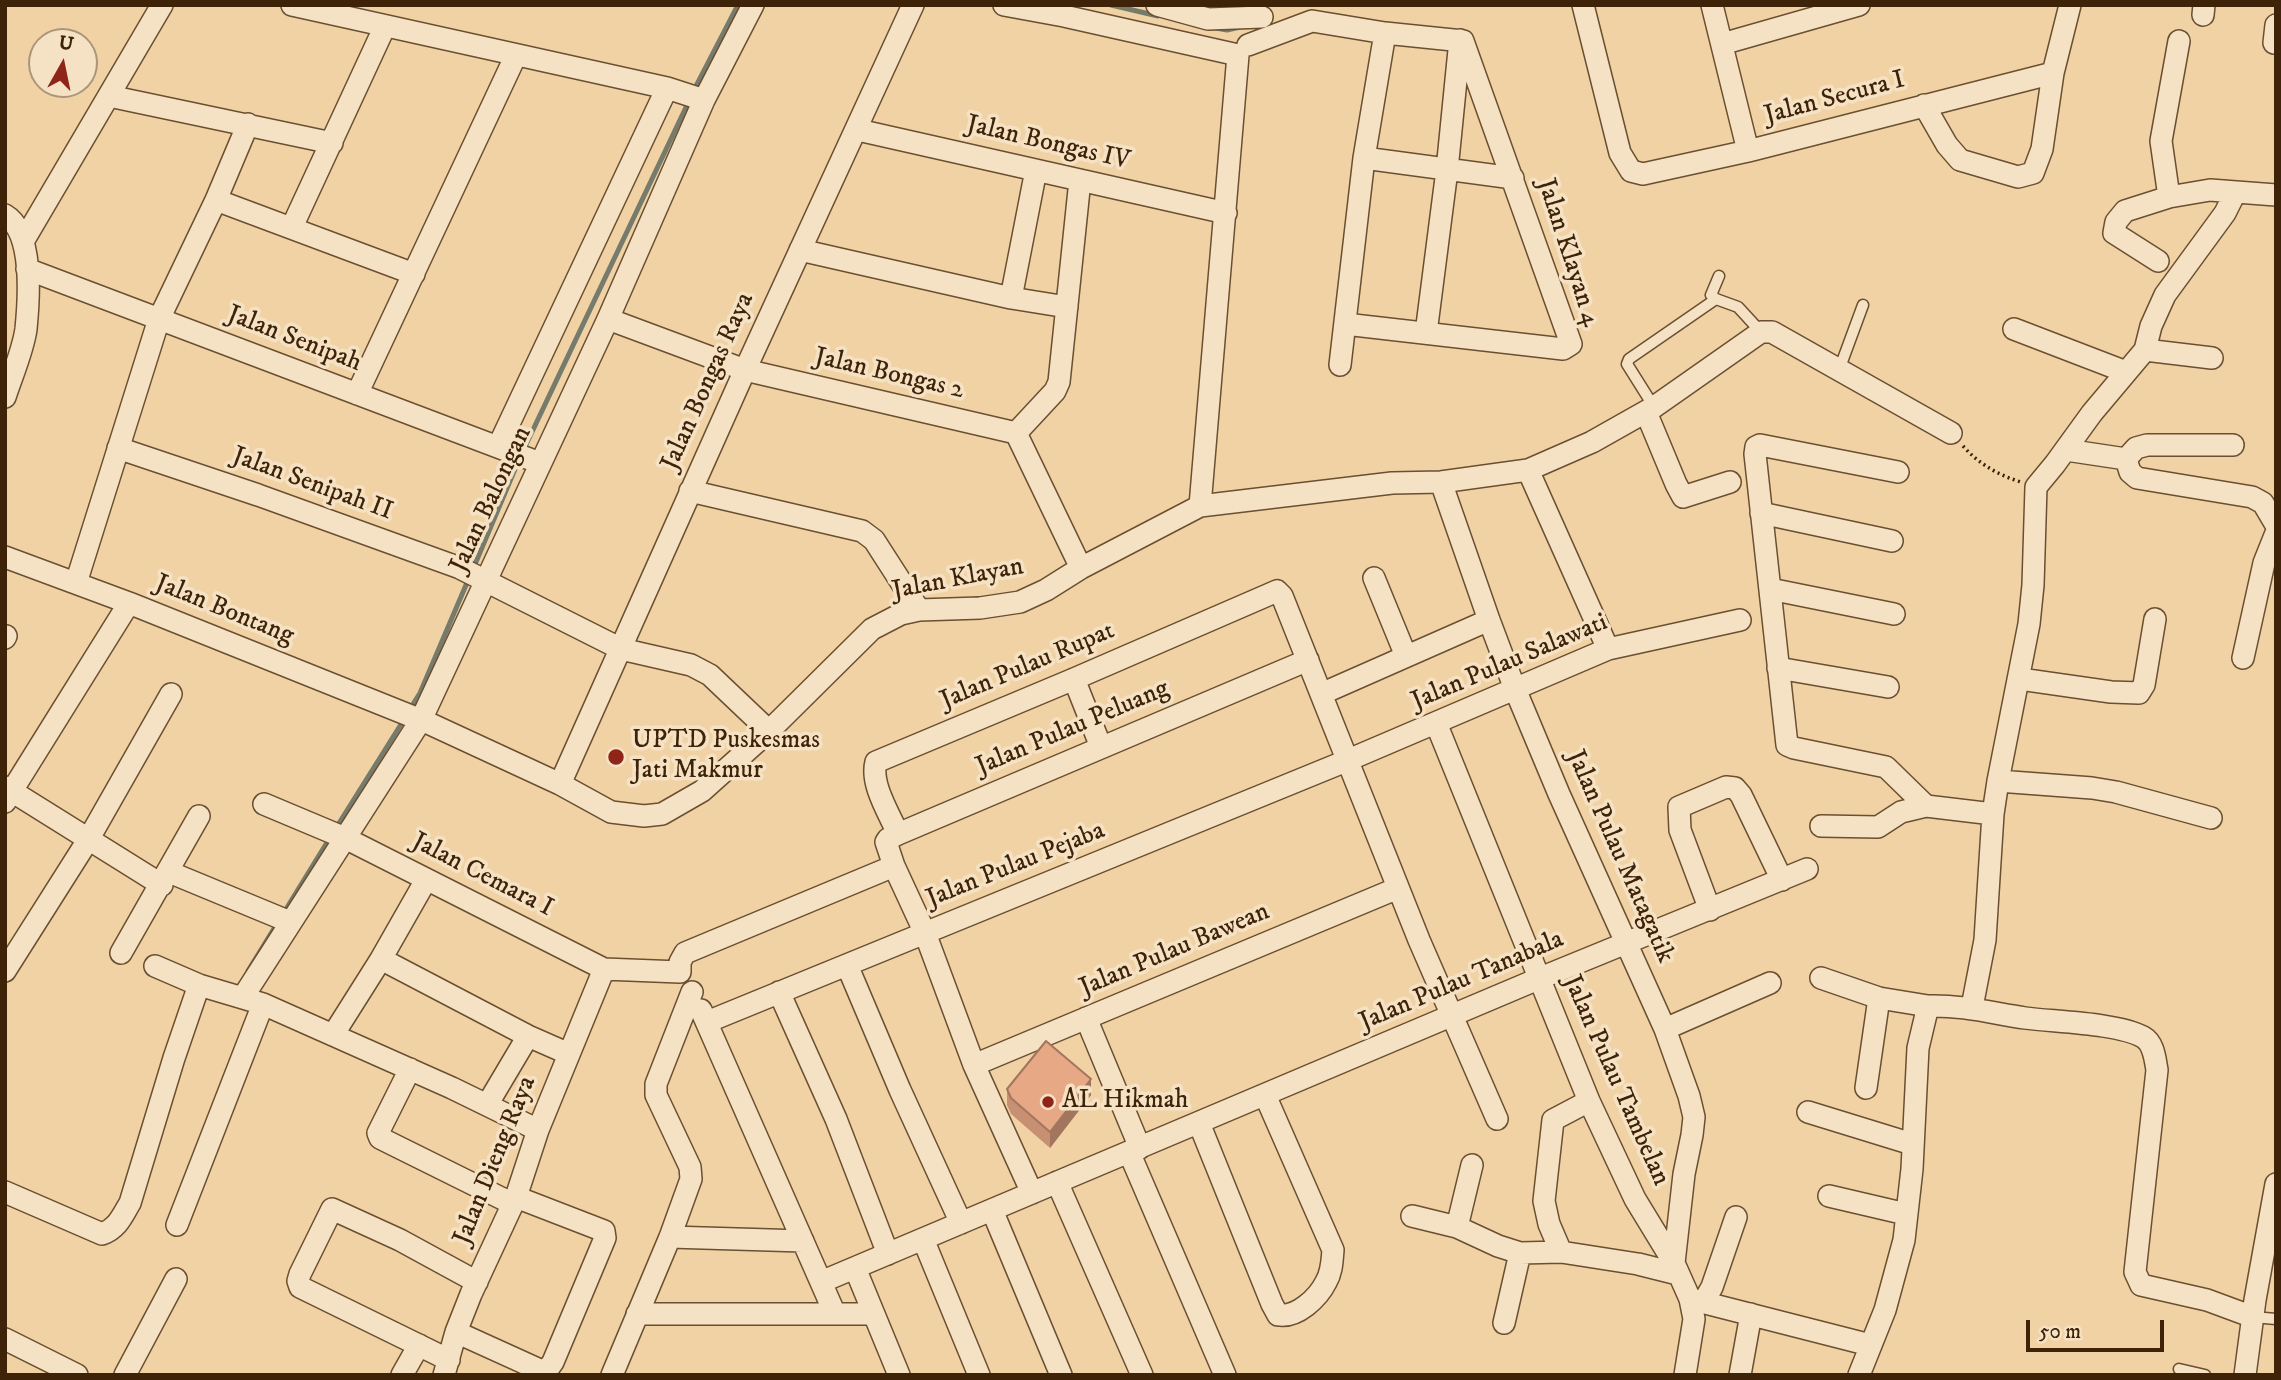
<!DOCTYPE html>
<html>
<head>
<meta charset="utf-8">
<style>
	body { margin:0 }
	#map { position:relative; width:2281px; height:1380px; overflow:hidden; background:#f0d2a5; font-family:"IM FELL DW Pica",serif }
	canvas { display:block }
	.frame { position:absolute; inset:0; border:7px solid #3e2309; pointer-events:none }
	.north { position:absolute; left:28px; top:28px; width:70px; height:70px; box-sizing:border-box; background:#f5e2c4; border:2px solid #ac9679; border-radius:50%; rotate:9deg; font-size:19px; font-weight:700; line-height:28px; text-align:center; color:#3e2309 }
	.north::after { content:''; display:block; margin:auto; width:24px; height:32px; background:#8f2418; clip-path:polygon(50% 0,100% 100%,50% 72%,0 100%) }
	.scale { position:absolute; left:2026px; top:1320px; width:138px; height:32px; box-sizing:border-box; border:4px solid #3e2309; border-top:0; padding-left:9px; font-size:21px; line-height:24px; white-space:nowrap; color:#3e2309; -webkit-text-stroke:5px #f5e2c4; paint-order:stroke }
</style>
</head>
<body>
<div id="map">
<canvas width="2281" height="1380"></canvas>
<div class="frame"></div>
<div class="north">U</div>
<div class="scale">50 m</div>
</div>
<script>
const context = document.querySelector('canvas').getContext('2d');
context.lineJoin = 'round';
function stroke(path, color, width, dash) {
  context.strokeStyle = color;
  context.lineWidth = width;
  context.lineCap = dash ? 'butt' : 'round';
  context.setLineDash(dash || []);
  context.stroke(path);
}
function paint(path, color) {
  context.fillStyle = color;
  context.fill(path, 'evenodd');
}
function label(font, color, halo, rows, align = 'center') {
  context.font = font + ' "IM FELL DW Pica",serif';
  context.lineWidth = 7;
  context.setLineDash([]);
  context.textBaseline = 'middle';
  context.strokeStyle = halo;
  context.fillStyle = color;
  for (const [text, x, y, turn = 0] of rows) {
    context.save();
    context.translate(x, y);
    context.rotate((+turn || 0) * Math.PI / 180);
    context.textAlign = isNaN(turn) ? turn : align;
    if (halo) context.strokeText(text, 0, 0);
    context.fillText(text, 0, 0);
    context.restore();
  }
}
const stream = new Path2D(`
	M1111 5 1158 16
	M1216 28 1227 30 1240 27
	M693 92 738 5
	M522 453 689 101
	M473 569 518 462
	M410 709 420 693 469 578
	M336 828 405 718
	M283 914 331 836
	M248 971 278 922`);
const path = new Path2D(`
	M1963 446C1979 464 1998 475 2021 482`);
const service = new Path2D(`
	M1719 276 1711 295 1716 299 1738 307 1761 332
	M1839 370 1863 305
	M1654 407 1627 364 1629 359 1716 299
	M2253 1317 2276 1319
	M2179 1369 2205 1375`);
const minor = new Path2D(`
	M292 5 667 88 704 100
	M1004 5 1064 16 1238 55
	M1157 5 1208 19 1262 17
	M1583 5 1620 153 1631 171 1643 174 1748 151 2053 73
	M1712 5 1748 151
	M2203 15 2204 5
	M2274 43 2276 25
	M1722 44 1859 5
	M1248 45 1312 21 1385 33 1463 41 1571 344 1563 349 1345 324
	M109 96 332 143
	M1924 105 1947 145 1960 160 2018 177 2033 173 2042 149 2053 73 2070 5
	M858 130 1226 213
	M1364 158 1513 178
	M2169 197 2161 141 2179 41
	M216 200 414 274
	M5 215C34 232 29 299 26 329 23 351 12 375 5 397
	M292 227 385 26
	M24 240 162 5
	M800 250 1011 298 1067 307
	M2158 261 2114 233 2116 222 2125 211 2169 197 2210 190 2276 195
	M27 269 540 463
	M1011 298 1036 170
	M608 319 745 370 1016 433
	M2014 329 2126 372
	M1426 333 1447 170 1460 40
	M2145 350 2212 358
	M1340 365 1364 158 1385 33
	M357 394 516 55
	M1646 412 1676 484 1683 497 1730 482
	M1016 433 1055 391 1059 382 1080 180
	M1016 433 1081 568
	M498 447 667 88
	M118 448 258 495 460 568 621 649 691 665 710 675 769 731
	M2066 450 2126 459 2130 472 2137 478 2252 497 2263 503 2276 525
	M2126 459 2136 448 2147 445H2233
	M1528 470 1608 649
	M1898 472 1760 445 1756 447 1755 454 1787 745 1794 748 1886 767 1926 806
	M1441 482 1489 620 1515 689 1559 794 1665 1029 1689 1096 1694 1117 1692 1135 1684 1174 1674 1263
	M690 491 862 531 874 540 919 610
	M1200 506 1238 55
	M1761 513 1892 541
	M5 557 129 603 426 722 560 784 611 812 644 816 662 814 702 791 769 731 872 629 901 614 919 610 980 608 1020 602 1046 590 1081 568 1200 506 1392 483 1441 482 1528 470 1592 442 1654 407 1761 332H1772L1951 433
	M1374 578 1406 656
	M76 583 159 319 216 200 248 124
	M1770 589 1894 614
	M5 638 6 636
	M2243 658 2264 563 2276 533
	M1778 668 1888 687
	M1074 679 1101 747
	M2020 679 2111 692 2139 693 2144 685 2155 619
	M1321 694 1489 620
	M1436 723 1589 1101 1635 1199 1674 1263 1690 1299 1694 1319 1685 1375
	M1998 781 2092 788 2116 792 2211 818
	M560 784 745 370 913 5
	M5 787 162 885
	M5 802 129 603
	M264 804 345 838 604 969 680 972
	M1821 826 1878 827 1901 812 1926 806 1993 814
	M898 834C889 813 870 784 876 762L1074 679 1277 591 1282 596 1419 940 1497 1119
	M169 872 290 922
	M1710 910 1680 830 1679 807 1726 787 1735 788 1741 795 1782 880
	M121 953 199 816
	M381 959 528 1036 569 1054
	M847 965 900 1090 961 1223
	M155 966 199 985 263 1004 452 1088 538 1130
	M5 971 88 840 171 694
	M680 972V962L685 953 894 866
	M1821 978 1879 998 1928 1006
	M779 992 836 1119 888 1254
	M243 997 421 720 608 319 704 100 753 5
	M1972 1007 1985 940 1993 814 1998 781 2029 624 2033 585 2036 487 2055 464 2092 413 2145 350 2151 326 2165 295 2225 213 2235 193
	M701 1010 835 1314
	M1086 1018 1140 1148
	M707 1022 1346 761 1608 649 1740 620
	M1665 1029 1770 983
	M333 1035 381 959 426 880
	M974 1065 1398 888
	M410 1069 378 1133 380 1138 513 1204
	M1866 1088 1879 998
	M487 1105 528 1036
	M1808 1112 1912 1144
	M1199 1123 1272 1304 1278 1315C1297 1318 1318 1298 1326 1282 1332 1272 1332 1261 1333 1250L1265 1095
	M1129 1152 1225 1375
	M1057 1182 1142 1375
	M5 1192 102 1234C118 1228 122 1216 130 1203L174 1058 199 985
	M1032 1193 974 1065 925 933 894 866 886 842 888 839 898 834 1308 660
	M1829 1196 1906 1214
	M992 1210 1061 1375
	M1412 1216 1457 1227 1498 1246 1520 1253 1561 1252 1638 1264 1678 1274
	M177 1225 263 1004
	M1457 1227 1472 1165
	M670 1237 803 1241
	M923 1239 979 1375
	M1561 1252 1549 1224 1544 1201 1553 1120 1589 1101
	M855 1268 899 1375
	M821 1282 1538 979 1807 869
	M1690 1299 1870 1345
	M1704 1301 1712 1287 1736 1217
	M637 1314H873
	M1504 1323 1520 1253
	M456 1332 542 1371 548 1369 553 1362 605 1238 604 1231 516 1197
	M5 1339 77 1375
	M449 1360 300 1287 298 1281 300 1274 332 1209 400 1240 477 1282
	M125 1375 176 1279
	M402 1375 419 1345
	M444 1375 456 1332 471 1294 516 1197 538 1130 604 969
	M612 1375 670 1237 691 1179 690 1167 656 1095V1084L692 992
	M1740 1375 1751 1314
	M1859 1375 1885 1310 1904 1240 1912 1169 1918 1048 1928 1006C1962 1005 1992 1013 2025 1018 2055 1022 2118 1023 2143 1037 2154 1043 2155 1059 2157 1070L2135 1272 2141 1285 2207 1300 2253 1317
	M2245 1375 2255 1300 2276 1184`);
const wall = new Path2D(`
	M1007 1089 1091 1095 1050 1148 1011 1114 1007 1105Z`);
const shadedWall = new Path2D(`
	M1091 1079V1095L1050 1148V1132Z`);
const building = new Path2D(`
	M1046 1041 1091 1079 1050 1132 1011 1098 1007 1089Z`);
const markers = [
	[616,757,9,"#8f2418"],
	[1048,1102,7,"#8f2418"]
];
const streetNames = [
	["Jalan Secura I",1835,99,-15],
	["Jalan Bongas IV",1048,144,13],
	["Jalan Klayan 4",1567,253,72],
	["Jalan Senipah",294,340,21],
	["Jalan Bongas 2",889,375,13],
	["Jalan Bongas Raya",709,382,-66],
	["Jalan Senipah II",312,485,20],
	["Jalan Balongan",492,500,-65],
	["Jalan Klayan",958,580,-11],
	["Jalan Bontang",224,611,22],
	["Jalan Pulau Salawati",1510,663,-23],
	["Jalan Pulau Rupat",1028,667,-23],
	["Jalan Pulau Peluang",1073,729,-23],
	["Jalan Pulau Matagatik",1619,857,66],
	["Jalan Pulau Pejaba",1016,866,-22],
	["Jalan Cemara I",482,876,27],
	["Jalan Pulau Bawean",1175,951,-23],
	["Jalan Pulau Tanabala",1462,982,-23],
	["Jalan Pulau Tambelan",1615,1081,66],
	["Jalan Dieng Raya",496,1161,-68]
];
const poiNames = [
	["UPTD Puskesmas",632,742],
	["Jati Makmur",632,772],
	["AL Hikmah",1062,1102]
];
stroke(stream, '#767b6b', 5);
stroke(service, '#6a4f30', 13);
stroke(minor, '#6a4f30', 24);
stroke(path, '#3e2309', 3.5, [2, 3.5]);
stroke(service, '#f5e2c4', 10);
stroke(minor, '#f5e2c4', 21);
paint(wall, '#c79073');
paint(shadedWall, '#a2765e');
paint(building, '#e7a886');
stroke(building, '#a2765e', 2);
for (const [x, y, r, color] of markers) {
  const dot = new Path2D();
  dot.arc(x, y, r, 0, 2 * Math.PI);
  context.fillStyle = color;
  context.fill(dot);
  stroke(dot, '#f5e2c4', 2.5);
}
label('26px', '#3e2309', '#f5e2c4', streetNames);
label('26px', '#3e2309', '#f5e2c4', poiNames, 'left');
</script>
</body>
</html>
